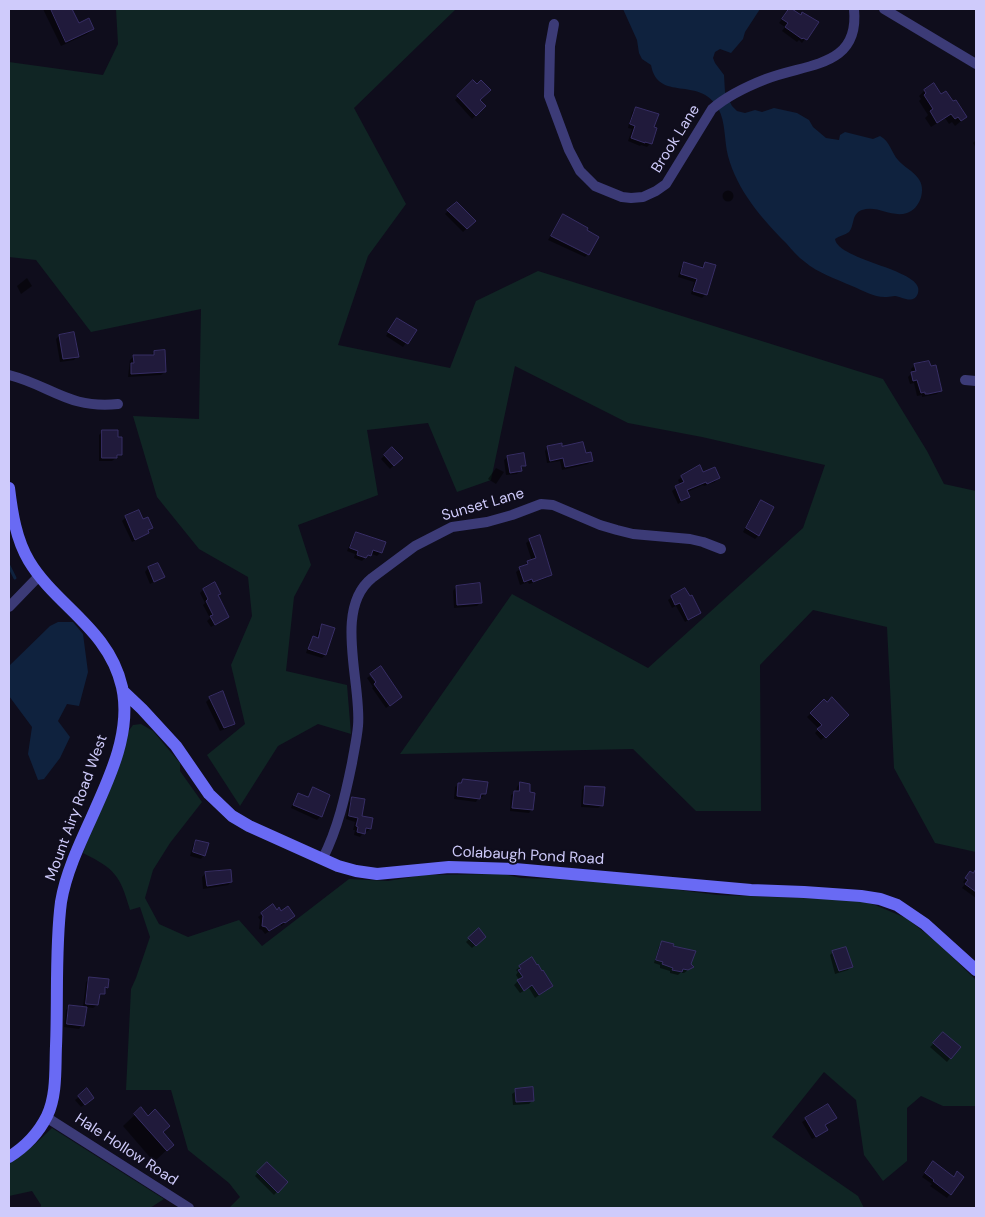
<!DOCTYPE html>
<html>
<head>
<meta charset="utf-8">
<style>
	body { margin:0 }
	#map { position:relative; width:985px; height:1217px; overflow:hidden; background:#0f0d1c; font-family:"DM Sans",sans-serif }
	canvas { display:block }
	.frame { position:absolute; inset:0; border:10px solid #cfcbfb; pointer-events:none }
</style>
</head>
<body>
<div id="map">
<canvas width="985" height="1217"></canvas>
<div class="frame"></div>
</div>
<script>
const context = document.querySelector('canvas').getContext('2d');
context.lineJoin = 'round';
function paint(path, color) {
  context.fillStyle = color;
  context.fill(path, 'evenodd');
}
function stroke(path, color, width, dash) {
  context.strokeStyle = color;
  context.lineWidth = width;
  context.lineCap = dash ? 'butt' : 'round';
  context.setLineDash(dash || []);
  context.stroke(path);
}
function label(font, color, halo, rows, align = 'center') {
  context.font = font + ' "DM Sans",sans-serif';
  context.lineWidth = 4;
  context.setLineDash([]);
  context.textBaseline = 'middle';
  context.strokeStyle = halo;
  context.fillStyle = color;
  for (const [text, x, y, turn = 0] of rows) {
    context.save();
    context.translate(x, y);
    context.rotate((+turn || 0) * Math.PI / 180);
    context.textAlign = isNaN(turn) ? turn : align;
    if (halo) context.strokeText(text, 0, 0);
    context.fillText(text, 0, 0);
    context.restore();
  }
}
const green = new Path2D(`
	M116 9H456L354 108 406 204 368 256 338 345 450 368 476 301 538 271 883 379 927 451 944 484 976 491V852L935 843 894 768 887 627 813 610 760 665 761 811H696L633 749 400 754 512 594 648 668 803 528 825 465 702 437 628 423 515 366 491 480 457 492 428 423 367 430 378 495 298 525 311 565 294 597 286 671 347 685 351 734 318 724 278 746 240 806 207 755 245 724 231 665 252 616 248 577 199 549 157 497 133 416 199 419 201 309 91 332 36 260 9 257V62L103 75 118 44Z
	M141 724 153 731 180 763V771L202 802 170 843 153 870 145 898 159 924 188 937 239 920 262 946 349 879 388 881 424 875 503 874 521 878 612 881 717 895 858 900 875 905 906 918 937 942 976 980V1106H943L921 1096 907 1108V1161L883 1181 864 1155 856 1100 824 1072 772 1137 858 1196 864 1208H229L240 1197 229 1183 188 1150 171 1090H126L131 989 136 978 150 937 140 907 130 910C120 875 115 869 83 853L127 733 133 725Z
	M52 1128 164 1199 150 1208H40L41 1205 32 1191 9 1196V1164L34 1145Z`);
const water = new Path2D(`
	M623 9H760L745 32 743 39 731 53 720 49 715 52 713 58 715 63 724 75 725 92 732 106 737 111 745 113 755 110 762 112 774 108 797 113 809 120 813 127 826 138 839 140 840 135 845 132 873 139 880 136C890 141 891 152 898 160 904 167 913 171 918 178 927 189 920 209 907 213 891 218 878 205 862 210 851 214 855 225 849 232 845 235 839 236 835 239 838 261 927 270 918 293 914 305 902 297 895 296 892 296 890 297 887 297 875 298 864 291 852 286 836 279 818 273 805 262 798 257 792 250 786 243 762 219 737 190 728 156 724 141 726 122 718 108 699 75 658 103 651 65L642 59 639 53 637 40Z
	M58 622H73L83 634 88 672 79 706 67 704 58 721 70 737 60 758 44 779 38 780 28 754 32 727 9 696V666L50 626Z`);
const shadow = new Path2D(`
	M43 9H71L78 24 93 29 87 34 61 46Z
	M790 9 800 16 818 22 802 43 799 40 797 42 782 31 785 27 779 23Z
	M473 82 479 100 485 106 472 119 455 100Z
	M924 91 941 96 966 117 955 126 952 122 949 124 945 118 931 127 925 118 928 115 919 101 921 99 919 96Z
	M636 108 653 128 651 143 647 147 641 145 640 146 628 141 632 129 628 128 632 112Z
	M976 140V148L973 143Z
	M722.5 196a5.5 5.5 0 1 1 11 0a5.5 5.5 0 1 1-11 0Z
	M453 206 474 221 463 232 445 214Z
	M563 216 588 254 585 257 548 240Z
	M705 263 706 294 702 298 691 294 694 282 678 277 681 267 685 264 701 268Z
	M27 278 32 286 21 294 17 286Z
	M394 323 415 330 403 347 386 336Z
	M59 336 77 356 74 360 60 362 56 339Z
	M154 352 165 372 161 375 128 377 130 360 134 356H150Z
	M915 365 940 391 937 394 922 397V395L917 396 914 383 910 384 908 377 912 373 911 369Z
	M103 431 121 454 112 461H99V435Z
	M548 447 561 448 585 455 591 461 588 464 562 470 560 461 547 463 545 451Z
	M392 448 401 458 390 469 381 459Z
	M508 457 524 465 517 474 506 475 504 460Z
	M496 468 504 472 496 484 488 479Z
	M703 474 718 478 715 482 704 486 703 485 687 492 689 497 678 504 672 491 680 485 678 480 682 477Z
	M761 502 772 508 758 536 755 539 743 532 757 505Z
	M126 517 143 521 151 528 144 536 132 542 122 521Z
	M356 533 381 552 377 556 370 553 362 561 354 558 355 554 347 551 353 537Z
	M530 540 551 575 547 578 529 584 528 582 520 585 516 572 528 562 532 561 526 543Z
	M158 564 163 577 150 584 145 572 148 568Z
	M456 587 480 603 477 606 454 608 453 591Z
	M203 590 217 596 228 617 211 627 207 621 210 618 203 605 205 603 200 593Z
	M672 597 700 613 685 622 676 606 672 608 668 600Z
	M323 626 325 655 322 658 306 653 310 641 313 637 316 638 319 629Z
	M370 676 379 688 397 700 386 708 372 688 373 687 367 678Z
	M210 698 233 723 230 727 220 731 206 702Z
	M824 701 847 715 821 740 815 733 819 729 807 717Z
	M464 780 485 794 482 797H479L476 802 454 799 455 787Z
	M520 783 532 809 529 813 510 811 511 795 516 792 517 787Z
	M586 787 602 805 598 808 581 807 582 790Z
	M313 788 328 796 321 816 317 820 291 808 295 798 298 794 307 798Z
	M353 799 361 817 370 829 366 832H364L360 837 354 835 355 830H353L355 822 346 819 349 802Z
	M196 841 204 855 201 859 190 856 193 845Z
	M206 873 231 882 228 885 203 889 202 877Z
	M971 873 976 877V898L962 888 965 884 963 882Z
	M276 911 290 919 281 926 280 924 265 934 262 930 259 929 260 920 258 917 262 914Z
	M479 930 481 940 472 948 466 942Z
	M663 942 672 947 692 967 684 973H680L678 975 670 973V971L660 968V965L654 963 659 946Z
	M833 952 852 966 848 970 835 974 830 955Z
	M520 967 552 986 535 998 529 988 520 993 514 985 519 980 516 975 518 972 516 970Z
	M90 978 107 987 104 990 103 994 98 997 97 1005 93 1008 86 1007 85 1021 79 1029 64 1027 66 1010 70 1006 83 1007 86 982Z
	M943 1034 959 1047 947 1062 930 1047Z
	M516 1091 533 1100 529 1104 513 1105 512 1094Z
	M79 1097 89 1101 81 1107 75 1100Z
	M828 1106 835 1118 824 1126 823 1133 812 1139 802 1122Z
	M141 1109 172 1145 154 1162 123 1126Z
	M267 1163 286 1182 274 1195 255 1176Z
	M930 1166 953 1178 957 1173 962 1177 947 1198 930 1186 932 1184 922 1177Z`);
const stream = new Path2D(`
	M9 566 15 578`);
const building = new Path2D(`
	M51 9H72L79 23 89 18 94 29 66 42Z
	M789 9H792L801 15 802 12 819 22 807 40 803 38 802 39 785 27 788 23 782 19Z
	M473 80 477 84 481 80 491 90 480 100 486 106 476 116 457 96Z
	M934 83 941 94 946 91 953 101 956 100 967 117 961 121 958 117 955 119 951 114 937 123 930 111 933 109 924 95 926 93 924 90Z
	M636 107 659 114 654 127 657 128 652 144 645 142V143L631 138 635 126 630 124Z
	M457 202 476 221 467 229 447 210Z
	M563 214 588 228 587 230 599 237 589 255 551 236Z
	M684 262 703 268 705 262 716 265 707 295 693 291 697 279 681 274Z
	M397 318 417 330 408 344 388 332Z
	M74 332 79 357 63 359 59 335Z
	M165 350 166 372 131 374V363H134L133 355H154V351Z
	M929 361 931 366 936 365 942 391 928 394H925V392L921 393 917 380 913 381 911 372 916 371 914 364Z
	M102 430H118V437H122V455H117V458H102Z
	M583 442 586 453 591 452 593 461 565 467 563 458 550 461 547 446 562 443V446Z
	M392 447 403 458 394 466 384 455Z
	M524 453 526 466H521L522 471 510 473 507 456Z
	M700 465 703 472 715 467 720 478 707 484 706 482 687 490 690 497 681 501 675 486 684 482 681 476Z
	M761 500 774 507 759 536 746 528Z
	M139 510 143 519 148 517 153 528 148 530 149 533 135 540 125 516Z
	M356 532 386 542 382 553 373 550 371 556 368 555 366 558 357 555 358 551 350 548Z
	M540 535 552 575 533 582 532 579 524 582 519 567 528 564 527 561 536 558 529 539Z
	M158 563 165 577 154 582 148 567Z
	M215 582 221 594 218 595 229 617 215 625 210 616 213 615 206 601 208 599 203 589Z
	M480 583 482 603 457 605 456 586Z
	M685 588 690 596 692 595 701 613 688 620 680 603 675 605 671 596Z
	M322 624 335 628 326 655 308 649 313 636 318 638Z
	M381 666 402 697 390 706 374 684 376 682 370 674Z
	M223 691 235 724 224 728 209 697Z
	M832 697 849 715 826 738 817 729 822 725 810 713 824 699 827 702Z
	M463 779 488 782 486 794H481L480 799 457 796 458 783H461Z
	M520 782 530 784V792L535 793 533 810 512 808 514 791H519Z
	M585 786 605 787 603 806 584 804Z
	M313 787 330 795 322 817 293 805 298 793 308 797Z
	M352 797 365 799 362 816 373 818 371 829 366 828 365 834 357 832 358 827 356 826 358 818 349 816Z
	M196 840 209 843 205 856 193 852Z
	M976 869V892L965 884 968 880 965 878 970 871 973 873Z
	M231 870 232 882 207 886 205 872Z
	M273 904 277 910 279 907 281 911 288 906 295 916 285 923 284 922 269 931 266 927 262 926 263 916 261 913Z
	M479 928 486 937 476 946 468 938Z
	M662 941 674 944 673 946 696 951 691 964 694 967 688 970 683 969 682 972 672 970 673 968 662 964 663 962 656 960Z
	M846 947 853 967 839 971 832 951Z
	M532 957 537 965 538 964 542 971 543 970 553 986 539 995 532 985 524 991 517 980 523 977 518 970 521 969 519 966Z
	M89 977 109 979 108 988 105 987V994H100L98 1005 86 1004Z
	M69 1005 87 1007 84 1026 67 1024Z
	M943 1032 961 1047 951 1059 933 1043Z
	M533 1087 534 1101 516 1102 515 1089Z
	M87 1088 94 1098 85 1105 78 1096Z
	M828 1104 837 1118 825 1125 828 1130 816 1137 805 1118Z
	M141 1107 148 1116 155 1109 170 1126 163 1132 174 1145 167 1151 134 1114Z
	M933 1161 954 1177 957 1171 964 1177 951 1195 933 1181 934 1180 925 1173Z
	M267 1162 288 1182 278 1193 257 1172Z`);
const street = new Path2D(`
	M884 9 976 64
	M554 24 550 46 549 96 569 150 580 171 595 186 622 197 631 198 643 197 656 191 666 184 712 109C727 96 748 86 766 79 806 63 860 68 854 9
	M9 375C52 386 68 409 118 404
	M965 380 976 381
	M9 607 39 576
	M323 858C338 828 345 797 352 763 354 751 357 738 358 726 362 684 333 609 372 578L415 546 452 527 487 522 512 515 541 504 553 505 600 525 617 530 633 534 690 539 703 542 721 549
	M46 1117 189 1208`);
const secondary = new Path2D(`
	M9 488C12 513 16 539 29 561 56 606 109 629 122 687 138 758 72 833 61 902 55 947 58 1000 56 1046 55 1069 57 1095 47 1116 38 1134 25 1147 9 1157
	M123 691 142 709 176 746 209 794 232 816 249 826 338 866 356 871 377 874 449 867 515 869 751 890 804 892 861 896 880 899 897 905 925 924 976 970`);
const streetNames = [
	["Brook Lane",676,139,-58],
	["Sunset Lane",483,505,-16],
	["Mount Airy Road West",77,808,-70],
	["Colabaugh Pond Road",528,856,3],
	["Hale Hollow Road",126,1150,33]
];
paint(green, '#102524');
paint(water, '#0f223e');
paint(shadow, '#0007');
stroke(stream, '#0f223e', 3);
paint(building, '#201a3b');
stroke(building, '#372e65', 1);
stroke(street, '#3c3b77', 10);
stroke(secondary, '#696af4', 12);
label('15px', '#cfcbfb', '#0f0d1c', streetNames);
</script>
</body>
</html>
